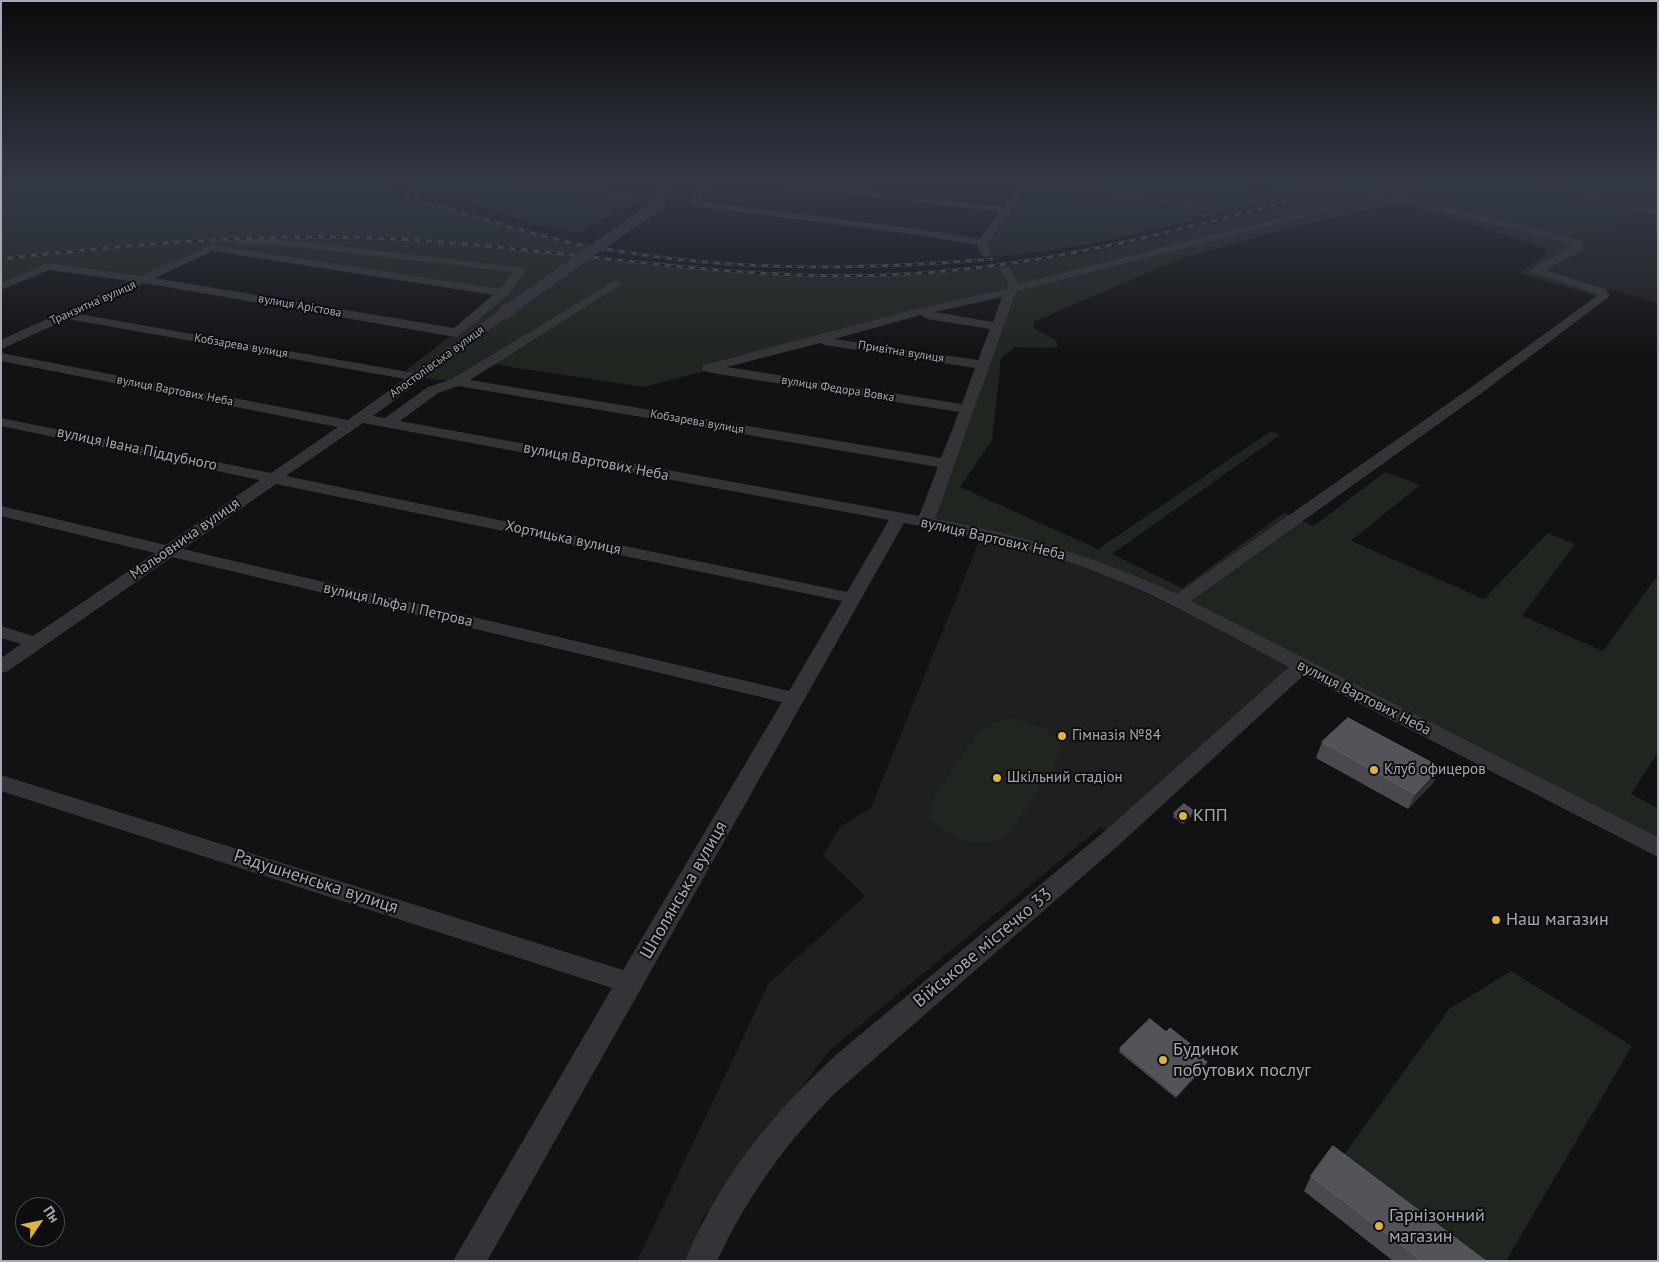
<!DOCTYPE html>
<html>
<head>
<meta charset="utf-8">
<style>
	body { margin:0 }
	#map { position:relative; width:1659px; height:1262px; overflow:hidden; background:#121214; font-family:"PT Sans",sans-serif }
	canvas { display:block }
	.frame { position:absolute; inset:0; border:2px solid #a5a9b3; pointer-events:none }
	.north { position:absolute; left:15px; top:1197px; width:50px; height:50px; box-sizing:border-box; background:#0e0d0f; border:1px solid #4a4b51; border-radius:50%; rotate:56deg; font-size:14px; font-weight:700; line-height:20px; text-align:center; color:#a5a9b3 }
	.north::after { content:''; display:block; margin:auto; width:18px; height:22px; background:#e1b33d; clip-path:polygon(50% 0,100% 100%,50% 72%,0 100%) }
</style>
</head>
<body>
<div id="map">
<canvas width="1659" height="1262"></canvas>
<div class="frame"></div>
<div class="north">Пн</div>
</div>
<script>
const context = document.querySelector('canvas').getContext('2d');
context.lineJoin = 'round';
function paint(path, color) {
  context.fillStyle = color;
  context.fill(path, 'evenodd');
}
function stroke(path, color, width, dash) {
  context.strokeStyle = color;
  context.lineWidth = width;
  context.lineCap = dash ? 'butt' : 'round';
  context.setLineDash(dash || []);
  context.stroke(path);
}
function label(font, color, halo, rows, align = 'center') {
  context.font = font + ' "PT Sans",sans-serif';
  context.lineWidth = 4;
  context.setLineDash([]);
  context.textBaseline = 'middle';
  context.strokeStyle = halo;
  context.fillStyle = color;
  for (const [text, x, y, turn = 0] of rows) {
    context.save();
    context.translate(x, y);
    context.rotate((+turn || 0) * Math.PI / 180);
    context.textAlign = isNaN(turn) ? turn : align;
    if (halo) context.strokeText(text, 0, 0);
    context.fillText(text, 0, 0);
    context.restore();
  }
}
const built = new Path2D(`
	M1635 215 1658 218V303L1538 270Z
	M982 534 1071 558 1302 666 1113 837 1101 827 829 1051 702 1219 690 1261H637L769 983 865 896 823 855 841 826 871 808Z`);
const green = new Path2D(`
	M1 183H351C434 199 513 229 595 249L586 255 755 274H909L1006 266 1090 253 1186 231 1372 183H1658V218L1635 215 1538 270 1601 289 1596 296 1518 273 1542 258 1548 250 1469 223 1395 203 1281 231 1182 258 1033 322 1034 328 1055 340 1058 346 1048 348 1015 347 1001 358 992 440 960 487 1098 549 1271 431 1280 435 1112 554 1182 588 1284 513 1314 526 1385 472 1420 485 1351 541 1484 599 1548 533 1575 544 1522 616 1603 651 1658 575V752L1631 794 1658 808V848L1100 567 925 523 1009 292 644 387 491 364 457 382 416 377 406 370 456 332 502 293 218 247 144 280 48 266 1 287Z
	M389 183H513L639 198 579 233 544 227 479 205Z
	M1030 183H1225L1257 194 1293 183H1334C1222 211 1110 247 995 257L985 247Z
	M1011 718 1049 730 1061 744C1059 766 1047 777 1036 794 1015 824 1002 856 960 838 948 833 938 827 929 817L933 799 976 736 994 722Z
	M1511 971 1632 1046 1506 1261H1469L1338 1163 1449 1009Z`);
const minor = new Path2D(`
	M508 183H537L639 195 655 193 668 183H679L661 197 639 201 513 186Z
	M700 183H710L700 197 705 202 919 229 980 239 999 212 784 186 779 183H808L1003 207 1019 183H1046L1207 204 1212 207 1207 210 1027 186 988 243 987 247 992 254 986 257 982 256 977 245 919 235 699 207 693 204 690 197Z
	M1409 183H1424L1397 193 1582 241 1584 248 1583 250 1545 270 1599 287 1606 289 1610 296 1483 392 1191 601 1658 837V857L1304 675 1121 843 834 1094C785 1144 747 1197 717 1261H685C720 1177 771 1115 837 1054L1105 831 1289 667C1228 635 1167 599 1102 574 1039 549 970 535 904 523L487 1261H453L612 988 1 791V775L623 970 782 702 172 557 8 671 1 673V658L21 644 1 638V626L33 636 155 553 1 516V506L166 545 260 480 1 426V418L271 473 338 427 1 361V353L348 420 405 379 68 319 1 349V340L130 281 49 270 1 290V283L48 263 141 276 212 245 500 289 513 272 277 245H239L234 242 239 239H277L525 268 527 270 507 296 459 336 455 337 144 283 79 314 414 373 501 309H509L511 312 509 315 373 416 385 418 428 387 452 379 616 280 622 283 620 285 470 380 941 458 959 412 718 374 704 371 702 368 704 365 912 310 1006 289 1008 288 1007 280 999 269 1001 267H1009L1019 284 1328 206ZM1386 196 1573 245 1529 271 1598 295 1473 386 1177 594C1100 558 1019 534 935 519L1015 294 1018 291ZM213 251 493 295 454 328 155 278ZM1002 297 993 322 935 312ZM921 315 927 319 990 329 978 360 834 339ZM820 343 825 345 975 368 962 404 727 367ZM458 386 938 467 919 516 400 421 438 393ZM363 423 889 520 847 592 286 476ZM276 484 842 601 789 691 183 549Z
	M1518 183H1536L1658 209V215Z`);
const rail = new Path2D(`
	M351 183C437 202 520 235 607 250
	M601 248C730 272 862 270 992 259
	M1 259C133 244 266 232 399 239 561 248 722 281 885 275 1051 269 1197 225 1356 183`);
const minorBridgeFar1 = new Path2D(`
	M508 310 660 203`);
const minorBridge = new Path2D(`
	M505 312 510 309`);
const wall = new Path2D(`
	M1322 742 1440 767 1433 783 1408 809 1316 758Z
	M1194 811 1193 815 1183 824 1173 817 1174 813Z
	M1166 1032 1193 1051H1192L1206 1066 1176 1098 1119 1052 1120 1048Z
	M1311 1176 1486 1261H1393L1304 1191Z`);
const shadedWall = new Path2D(`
	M1440 767 1433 783 1408 809 1415 794Z
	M1194 811 1193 815 1183 824 1184 820Z
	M1207 1062 1206 1066 1176 1098 1177 1095Z`);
const building = new Path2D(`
	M1348 718 1440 767 1415 794 1322 742Z
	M1184 804 1194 811 1184 820 1174 813Z
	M1150 1019 1166 1032 1170 1028 1194 1047 1191 1050 1207 1062 1177 1095 1120 1048Z
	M1333 1146 1486 1261H1422L1311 1176Z`);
const markers = [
	[1062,736,5,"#e1b33d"],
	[1374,770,5,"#e1b33d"],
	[997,778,5,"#e1b33d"],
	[1183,816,5,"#e1b33d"],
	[1496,920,5,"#e1b33d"],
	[1163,1060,5,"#e1b33d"],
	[1379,1226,5,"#e1b33d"]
];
const farStreetnames = [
	["Транзитна вулиця",93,303,-24],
	["вулиця Арістова",300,306,10],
	["Кобзарева вулиця",241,346,10],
	["Привітна вулиця",901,352,9],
	["Апостолівська вулиця",437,362,-36],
	["вулиця Федора Вовка",838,389,9],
	["вулиця Вартових Неба",175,391,11],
	["Кобзарева вулиця",697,422,10]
];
const streetNames = [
	["вулиця Івана Піддубного",137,449,12],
	["вулиця Вартових Неба",596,462,11],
	["Хортицька вулиця",563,538,12],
	["Мальовнича вулиця",185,539,-35],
	["вулиця Вартових Неба",993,539,13],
	["вулиця Ільфа І Петрова",398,605,13],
	["вулиця Вартових Неба",1364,698,27]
];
const poiNames = [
	["Гімназія №84",1072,736],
	["Клуб офицеров",1384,770],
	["Шкільний стадіон",1007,778]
];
const nearPoinames = [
	["КПП",1193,816],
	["Наш магазин",1506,920],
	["Будинок",1173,1050],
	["побутових послуг",1173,1071],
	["Гарнізонний",1389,1216],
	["магазин",1389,1237]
];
const nearStreetnames = [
	["Радушненська вулиця",316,882,18],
	["Шполянська вулиця",684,890,-60],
	["Військове містечко 33",983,948,-40]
];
paint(built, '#1f1f21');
paint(green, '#1f2620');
paint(minor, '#343438');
stroke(rail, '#4d4e53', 3);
stroke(rail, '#0e0d0f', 2, [6]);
stroke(minorBridgeFar1, '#343438', 11);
stroke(minorBridge, '#343438', 14);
paint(wall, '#49494f');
paint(shadedWall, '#2f2f33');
paint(building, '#535459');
stroke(building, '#606167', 1);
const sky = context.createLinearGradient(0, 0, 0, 360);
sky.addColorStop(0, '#0a0a0b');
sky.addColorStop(0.51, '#333945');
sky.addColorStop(1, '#33394500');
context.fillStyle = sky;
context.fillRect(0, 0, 1659, 360);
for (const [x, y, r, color] of markers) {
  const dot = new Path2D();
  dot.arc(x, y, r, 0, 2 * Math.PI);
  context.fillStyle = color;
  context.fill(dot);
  stroke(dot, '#0e0d0f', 2);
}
label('12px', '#a5a9b3', '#0e0d0f', farStreetnames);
label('15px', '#a5a9b3', '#0e0d0f', streetNames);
label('15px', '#a5a9b3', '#0e0d0f', poiNames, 'left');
label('18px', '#a5a9b3', '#0e0d0f', nearPoinames, 'left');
label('18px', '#a5a9b3', '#0e0d0f', nearStreetnames);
</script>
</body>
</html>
